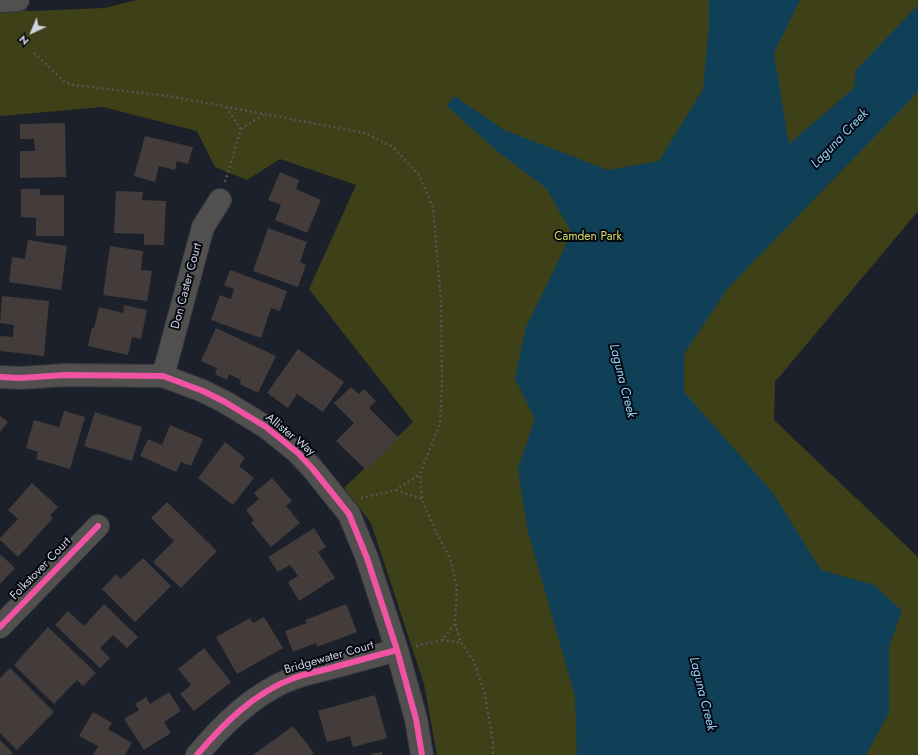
<!DOCTYPE html>
<html>
<head>
<meta charset="utf-8">
<style>
	body { margin:0 }
	#map { position:relative; width:918px; height:755px; overflow:hidden; background:#1c202a; font-family:Jost,sans-serif }
	canvas { display:block }
	.north { position:absolute; left:12px; top:12px; width:40px; height:40px; -webkit-text-stroke:3px #050810; paint-order:stroke; rotate:224deg; font-size:11px; font-weight:700; line-height:16px; text-align:center; color:#ced4e0 }
	.north::after { content:''; display:block; margin:auto; width:14px; height:18px; background:#ced4e0; clip-path:polygon(50% 0,100% 100%,50% 72%,0 100%) }
</style>
</head>
<body>
<div id="map">
<canvas width="918" height="755"></canvas>
<div class="north">N</div>
</div>
<script>
const context = document.querySelector('canvas').getContext('2d');
context.lineJoin = 'round';
function paint(path, color) {
  context.fillStyle = color;
  context.fill(path, 'evenodd');
}
function stroke(path, color, width, dash) {
  context.strokeStyle = color;
  context.lineWidth = width;
  context.lineCap = dash ? 'butt' : 'round';
  context.setLineDash(dash || []);
  context.stroke(path);
}
function label(font, color, halo, rows, align = 'center') {
  context.font = font + ' Jost,sans-serif';
  context.lineWidth = 4;
  context.setLineDash([]);
  context.textBaseline = 'middle';
  context.strokeStyle = halo;
  context.fillStyle = color;
  for (const [text, x, y, turn = 0] of rows) {
    context.save();
    context.translate(x, y);
    context.rotate((+turn || 0) * Math.PI / 180);
    context.textAlign = isNaN(turn) ? turn : align;
    if (halo) context.strokeText(text, 0, 0);
    context.fillText(text, 0, 0);
    context.restore();
  }
}
const green = new Path2D(`
	M136 0H918V211L775 382 774 420 918 557V755H437L424 684 371 523 344 488 413 422 309 289 356 185 280 159 247 180 215 167 197 131 103 107 0 116V14L4 10 31 11 105 8Z`);
const water = new Path2D(`
	M709 0H800L774 53 789 144 854 88 856 70 918 5V92L728 288 684 354V392L773 493 821 570 874 585 902 611 889 647V713L866 755H577L575 696 527 528 518 468 535 419 515 379 526 327 572 233 546 188 498 152 447 106 454 96 504 130 608 170 659 161 703 89 709 25Z`);
const building = new Path2D(`
	M65 123 66 177 20 178V151H35L34 139H20V124Z
	M145 136 193 147 188 164 177 161 175 170 159 166 155 182 134 176Z
	M280 172 299 180 296 189 321 200 307 233 275 220 281 205 268 200Z
	M21 189H40V195H64V236H36V218L21 217Z
	M116 191 143 192 142 200 166 201 164 245H144V234L114 233Z
	M268 228 307 242 300 262 306 265 298 287 253 271Z
	M28 240 67 246 61 290 9 282 12 257 25 259Z
	M110 246 143 251 141 270 152 271 147 301 103 295Z
	M230 270 287 291 280 311 271 308 261 338 211 320 220 295 231 299 234 289 224 285Z
	M2 296 49 301 44 356 0 351V336L13 337 14 325 0 323Z
	M124 305 147 310 141 339 132 337 128 355 88 346 92 327 94 328 99 307 123 313Z
	M216 328 276 356 258 393 240 384 241 380 229 374 227 380 215 374 217 368 201 361Z
	M298 349 344 382 323 412 297 394 288 408 267 393Z
	M351 387 359 394 364 389 376 401 369 408 399 438 366 470 336 441 354 423 334 403Z
	M64 411 85 417 70 469 36 459 38 452 26 448 34 420 59 427Z
	M95 412 142 427 132 461 84 446Z
	M0 416 8 422 0 432Z
	M170 425 203 439 191 466 181 462 176 472 140 456 148 439 162 445Z
	M225 442 245 458 239 466 254 478 233 505 198 478Z
	M272 478 292 501 286 506 300 523 271 547 251 523 254 520 246 510 259 499 254 493Z
	M32 483 58 507 50 516 53 518 18 557 0 540V538L18 519 8 510Z
	M167 502 217 551 181 588 153 562 174 541 151 518Z
	M314 528 326 547 318 552 335 578 299 601 288 582 298 576 290 565 278 572 268 557Z
	M0 554 15 568 0 584Z
	M143 558 171 586 135 622 102 589 116 574 121 579Z
	M104 604 138 637 127 648 113 635 100 648 110 658 100 668 55 625 68 611 84 626Z
	M346 604 357 632 317 647 316 643 293 652 285 631 307 623 305 620Z
	M264 617 283 648 237 674 216 637 250 618 253 623Z
	M48 627 96 673 83 686 77 680 54 704 14 665Z
	M204 648 231 682 194 711 180 694 191 685 178 669Z
	M10 668 54 712 17 750 0 733V678Z
	M169 692 181 711 164 722 171 733 144 750 124 719 139 710 135 704 146 697 150 704Z
	M375 695 387 738 353 747 350 736 327 742 318 711Z
	M93 712 112 723 108 729 132 743 125 755H93L98 746 79 736Z
	M293 726 314 753 311 755H253Z
	M0 740 13 753 11 755H0Z
	M382 752 383 755H371V754Z`);
const path = new Path2D(`
	M34 53 65 82 73 85 169 96 365 133 393 147 419 175 433 207 441 301 442 385 440 424 420 474 422 499 436 532 450 558 457 588 455 623 461 643 473 660 485 694 493 743V755
	M226 107 241 129
	M225 182 241 129 264 114
	M396 490 422 499
	M361 498 396 490 420 474
	M442 640 461 643
	M416 646 442 640 455 624`);
const minor = new Path2D(`
	M0 1 18 0
	M163 376 203 227 220 200
	M0 377 21 378 65 375 163 376 203 391 225 402 266 427 298 453 312 468 349 514 367 558 397 650 416 719 422 755
	M0 627 98 526
	M197 755C223 724 255 692 294 678 304 674 316 672 327 669 350 663 374 656 397 650`);
const cycleway = new Path2D(`
	M0 377 21 378 65 375 163 376 203 391 225 402 266 427 298 453 312 468 349 514 367 558 397 650 416 719 422 755
	M0 627 98 526
	M197 755C223 724 255 692 294 678 304 674 316 672 327 669 350 663 374 656 397 650`);
const parkNames = [
	["Camden Park",588,237]
];
const streetNames = [
	["Don Caster Court",187,286,-75],
	["Allister Way",290,435,39],
	["Folkstover Court",41,569,-46],
	["Bridgewater Court",329,658,-16]
];
const waterNames = [
	["Laguna Creek",840,139,-46],
	["Laguna Creek",622,381,76],
	["Laguna Creek",702,694,76]
];
paint(green, '#3e4017');
paint(water, '#0f4058');
paint(building, '#433c3a');
stroke(minor, '#363a43', 24);
stroke(path, '#555557', 2.5, [2, 3]);
stroke(minor, '#524f4f', 22);
stroke(cycleway, '#f153a3', 6);
label('12px', '#d7dc64', '#050810', parkNames);
label('12px', '#ced4e0', '#050810', streetNames);
label('italic 13px', '#8fd1f8', '#050810', waterNames);
</script>
</body>
</html>
